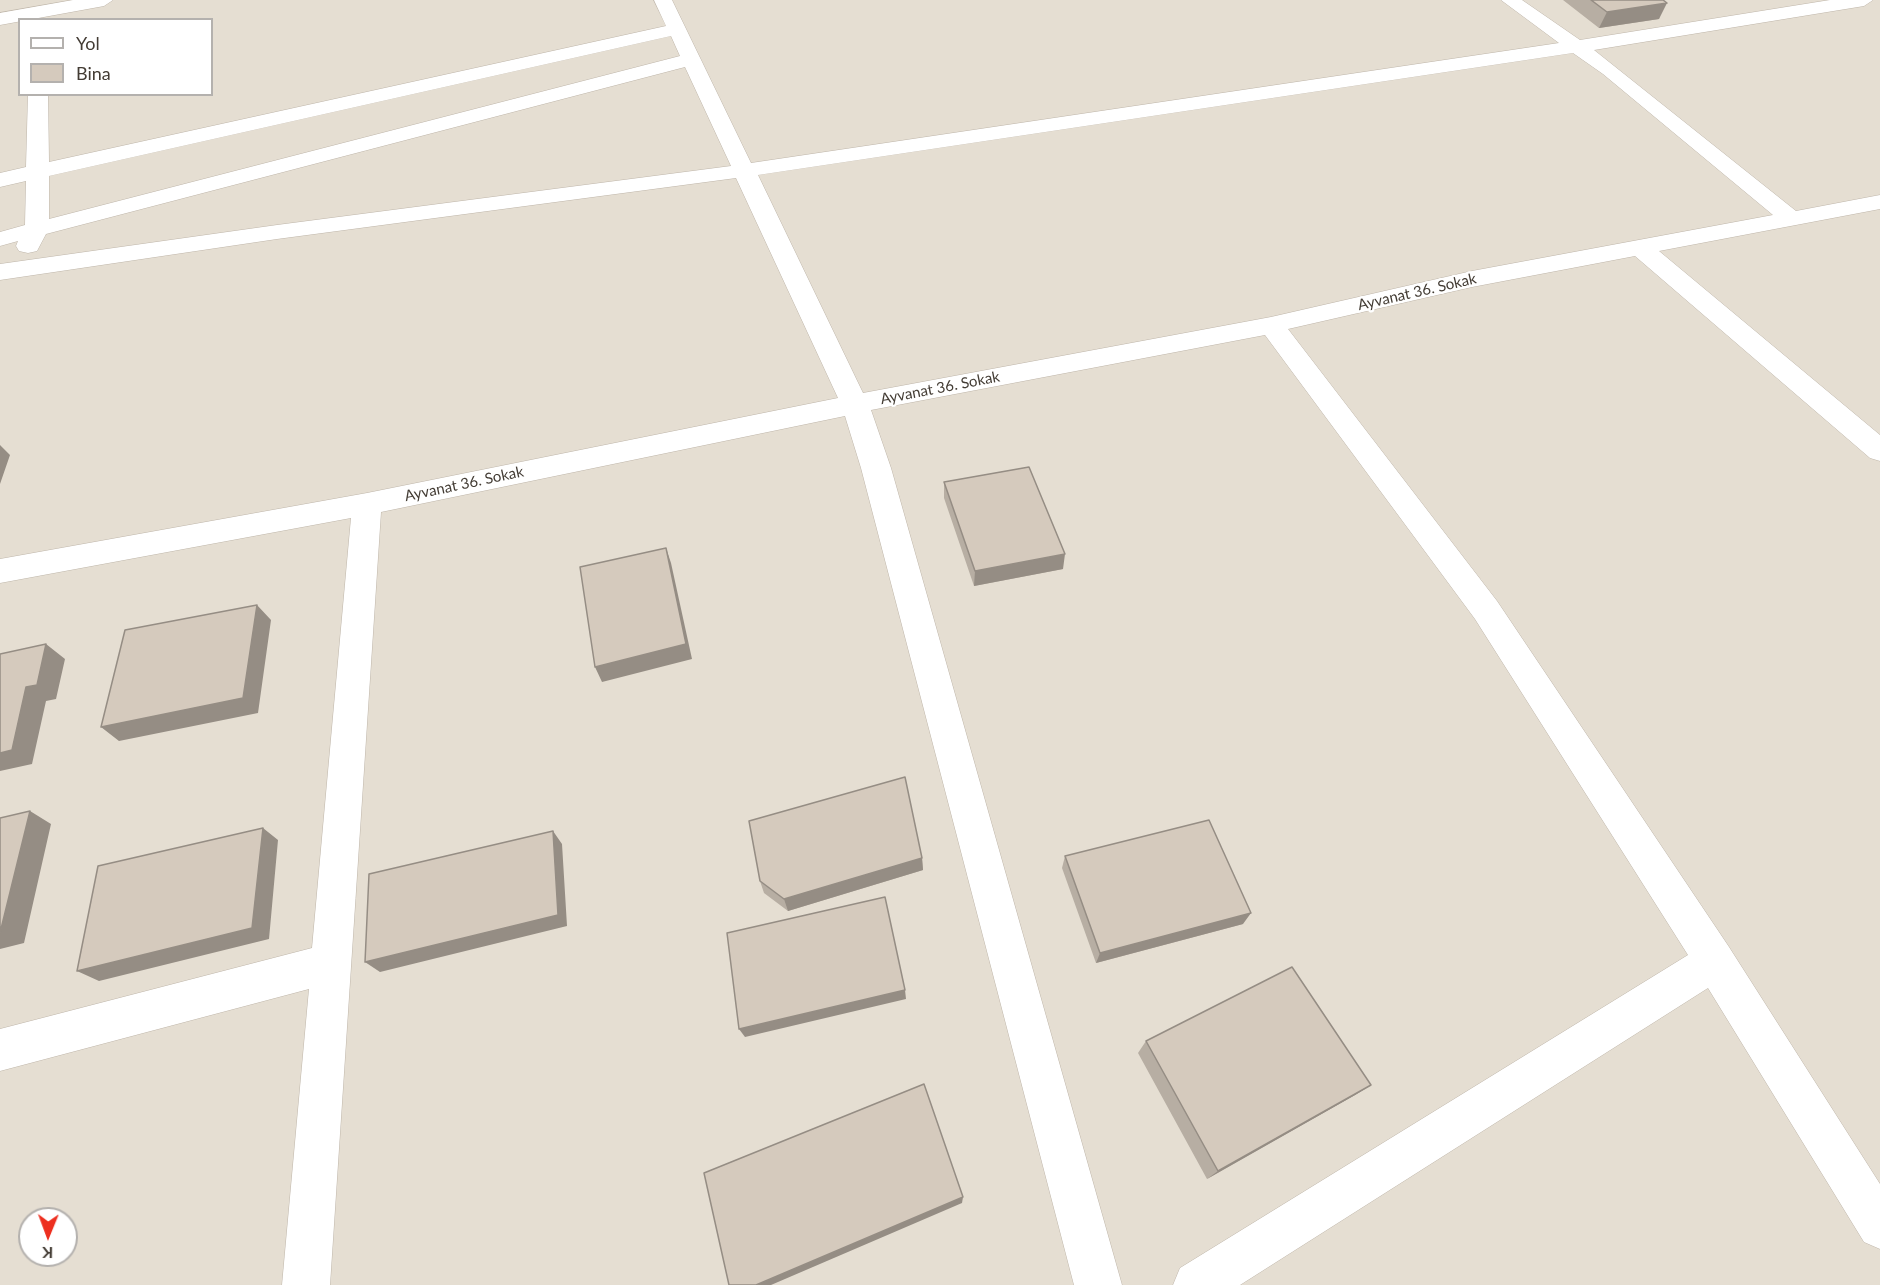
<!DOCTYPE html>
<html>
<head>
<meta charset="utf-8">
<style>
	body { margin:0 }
	#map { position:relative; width:1880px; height:1285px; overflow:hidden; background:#f1ece4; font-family:Lato,sans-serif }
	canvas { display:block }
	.legend { position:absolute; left:18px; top:18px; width:195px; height:78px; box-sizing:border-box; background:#fff; border:2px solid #b4b1ae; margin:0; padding:8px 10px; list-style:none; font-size:18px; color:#433c34 }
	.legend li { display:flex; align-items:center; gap:12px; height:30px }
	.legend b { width:30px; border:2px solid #b4b1ae }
	.north { position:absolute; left:18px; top:1207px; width:60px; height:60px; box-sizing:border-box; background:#fff; border:2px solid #b4b1ae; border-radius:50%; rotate:181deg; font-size:16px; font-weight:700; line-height:24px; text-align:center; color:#433c34 }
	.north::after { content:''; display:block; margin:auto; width:21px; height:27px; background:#ed2f1f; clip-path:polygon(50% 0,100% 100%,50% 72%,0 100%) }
</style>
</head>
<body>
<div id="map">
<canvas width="1880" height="1285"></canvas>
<ul class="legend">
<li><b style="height:8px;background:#fff"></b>Yol</li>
<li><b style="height:16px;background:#d5cabd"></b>Bina</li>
</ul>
<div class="north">K</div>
</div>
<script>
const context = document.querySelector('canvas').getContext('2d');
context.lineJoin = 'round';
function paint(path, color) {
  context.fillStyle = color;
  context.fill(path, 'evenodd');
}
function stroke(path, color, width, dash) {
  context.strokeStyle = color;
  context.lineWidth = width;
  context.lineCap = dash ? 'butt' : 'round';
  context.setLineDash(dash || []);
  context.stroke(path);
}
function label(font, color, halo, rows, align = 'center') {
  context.font = font + ' Lato,sans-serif';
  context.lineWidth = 4.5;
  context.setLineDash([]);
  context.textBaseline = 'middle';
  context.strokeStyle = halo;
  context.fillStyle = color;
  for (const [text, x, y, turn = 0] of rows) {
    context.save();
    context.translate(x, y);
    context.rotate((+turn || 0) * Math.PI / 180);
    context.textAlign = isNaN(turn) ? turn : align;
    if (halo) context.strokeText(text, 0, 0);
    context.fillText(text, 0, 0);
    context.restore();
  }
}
const residential = new Path2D(`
	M0 0H1880V1285H0ZM20 20H212V94H20ZM30 1219H66V1255H30Z`);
const minor = new Path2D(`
	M73 0H113L104 6 0 25V13Z
	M654 0H672L751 163 1559 43 1501 0H1522L1580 40 1830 0H1873L1864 6 1594 50 1796 211 1880 195V209L1659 251 1880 435V461L1870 458 1635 256 1472 287 1288 329 1497 601 1729 947 1880 1184V1249L1864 1242 1708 988 1240 1285H1173L1180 1268 1688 955 1475 619 1265 335 871 410 891 468 1122 1285H1074L861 468 845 416 381 512 330 1285H282L309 989 0 1071V1029L312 948 351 518 0 583V559L367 493 838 398 736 178 277 239 0 280V264L277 225 731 166 685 67 46 234 37 251 28 253 19 251 16 246 18 241 0 246V232L25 225 26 181 0 187V173L26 167 28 94H48L49 162 666 26ZM671 36 680 56 49 219V176ZM1573 53 1603 74 1773 215 1472 271 1271 317 863 393 758 175Z`);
const wall = new Path2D(`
	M1563 0H1663L1659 19 1599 28Z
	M944 482 1063 569 974 586 944 498Z
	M1065 856 1243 924 1096 963 1062 868Z
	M922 858 923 870 788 911 764 893 760 881Z
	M1146 1041 1371 1085 1355 1095 1207 1179 1138 1053Z`);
const shadedWall = new Path2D(`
	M1667 3 1659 19 1599 28 1607 12Z
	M0 445 10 455 0 484Z
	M666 548 671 563 692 659 602 682 595 667Z
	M1065 554 1063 569 974 586 975 571Z
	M257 605 271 620 258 713 119 741 101 727Z
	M46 644 65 659 56 699 46 701 32 764 0 771V753L26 687Z
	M30 811 51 824 24 943 0 949V933Z
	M263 828 278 840 269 939 99 981 77 971Z
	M553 831 562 844 567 926 380 972 365 962Z
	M922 858 923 870 788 911 784 899Z
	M1251 913 1243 924 1096 963 1100 953Z
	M905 990 906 999 745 1037 739 1029Z
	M1371 1085 1355 1095 1207 1179 1218 1171Z
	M963 1197 962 1203 771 1285H756Z`);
const building = new Path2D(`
	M1591 0H1663L1667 3 1607 12Z
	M1029 467 1065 554 975 571 944 482Z
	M666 548 686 644 595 667 580 567Z
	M257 605 243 698 101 727 125 630Z
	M46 644 37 685 26 687 12 750 0 753V654Z
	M905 777 922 858 784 899 760 881 749 821Z
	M30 811 0 933V818Z
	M1209 820 1251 913 1100 953 1065 856Z
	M263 828 252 928 77 971 98 866Z
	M553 831 558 915 365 962 369 874Z
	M885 897 905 990 739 1029 727 933Z
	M1292 967 1371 1085 1218 1171 1146 1041Z
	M924 1084 963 1197 756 1285H729L704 1173Z`);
const streetNames = [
	["Ayvanat 36. Sokak",1417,292,-13],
	["Ayvanat 36. Sokak",940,388,-11],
	["Ayvanat 36. Sokak",464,484,-12]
];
paint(residential, '#e5ded2');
stroke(minor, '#bfb6aa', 1);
paint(minor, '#fff');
paint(wall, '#b7aea3');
paint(shadedWall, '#958d84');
paint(building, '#d5cabd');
stroke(building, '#958d84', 1.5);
label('15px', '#433c34', '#fff', streetNames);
</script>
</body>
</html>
